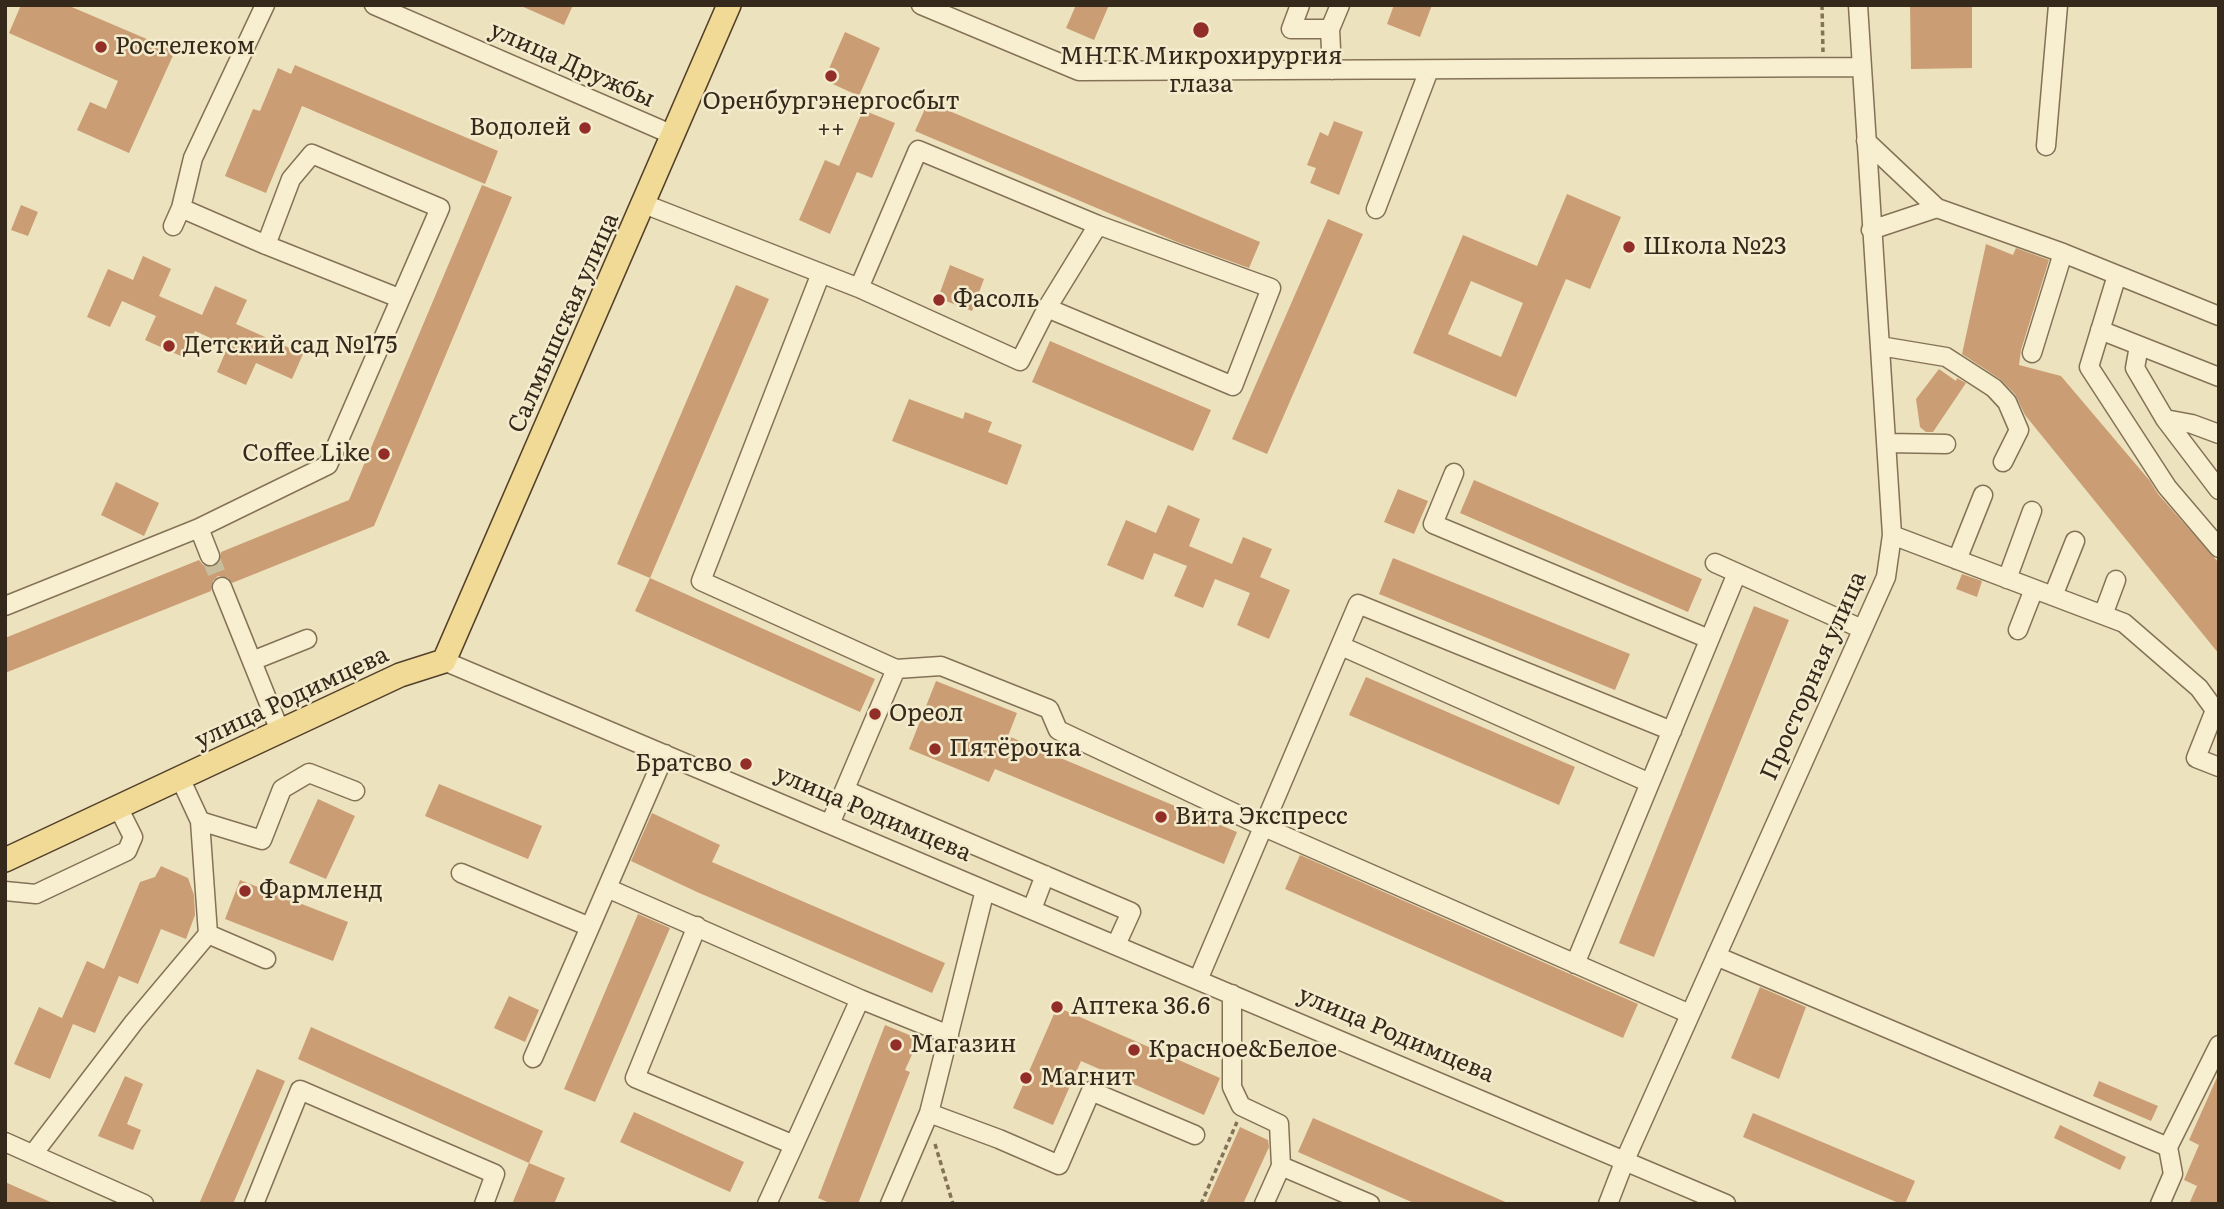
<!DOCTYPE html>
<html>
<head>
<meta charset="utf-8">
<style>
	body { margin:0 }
	#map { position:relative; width:2224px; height:1209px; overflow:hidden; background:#ede2be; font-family:Literata,serif }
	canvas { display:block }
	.frame { position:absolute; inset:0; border:7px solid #34291b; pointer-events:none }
</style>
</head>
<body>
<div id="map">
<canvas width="2224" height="1209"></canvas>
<div class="frame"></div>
</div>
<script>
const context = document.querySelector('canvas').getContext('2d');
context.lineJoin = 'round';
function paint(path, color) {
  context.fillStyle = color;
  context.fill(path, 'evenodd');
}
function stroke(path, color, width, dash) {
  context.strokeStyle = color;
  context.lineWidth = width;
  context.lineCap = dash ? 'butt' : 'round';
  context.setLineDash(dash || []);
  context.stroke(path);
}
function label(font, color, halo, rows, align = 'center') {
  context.font = font + ' Literata,serif';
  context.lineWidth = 5;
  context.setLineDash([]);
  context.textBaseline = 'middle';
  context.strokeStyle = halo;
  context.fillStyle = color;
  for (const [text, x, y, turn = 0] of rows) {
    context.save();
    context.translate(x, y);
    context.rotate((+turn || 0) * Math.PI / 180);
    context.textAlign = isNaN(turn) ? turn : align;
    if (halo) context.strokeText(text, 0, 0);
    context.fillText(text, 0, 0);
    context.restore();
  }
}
const building = new Path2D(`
	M21 5H67L175 51 129 153 77 130 90 102 106 109 118 81 9 33Z
	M519 5H573L564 25Z
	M1076 5H1109L1094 40 1066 28Z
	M1394 5H1432L1420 37 1387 24Z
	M1910 5H1972V68L1911 69Z
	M845 32 880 48 859 96 824 80Z
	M295 65 498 151 485 184 302 106 266 193 225 176 253 109 260 111 278 68 291 74Z
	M928 102 1260 242 1249 268 1177 242 915 131Z
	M863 110 895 123 872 178 857 172 830 234 799 220 825 160 839 166Z
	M1334 121 1363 132 1339 195 1310 183 1316 168 1307 165 1320 132 1328 136Z
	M482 185 512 197 374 526 232 583 228 578 218 576 213 581 211 591 5 673V638L199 560 203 565 214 567 219 563 221 552 349 500Z
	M1567 194 1621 217 1590 289 1566 279 1516 397 1413 353 1463 235 1537 266ZM1471 281 1523 303 1501 357 1448 334Z
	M21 205 38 212 28 236 11 230Z
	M1328 219 1363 234 1267 454 1232 439Z
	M1986 244 2013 255 2016 248 2049 260 2021 350 2019 365 2061 376 2150 481 2158 494 2219 563V654L2025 415 2015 394 2000 379 1962 354Z
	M143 256 171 269 159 296 202 315 215 286 247 300 236 324 303 354 292 379 256 363 246 385 217 372 228 346 195 331 183 357 145 340 156 316 122 301 110 327 87 317 108 269 133 280Z
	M950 265 984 279 972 311 938 298Z
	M736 285 769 299 650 578 617 564Z
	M1050 341 1211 410 1193 451 1032 382Z
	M1939 369 1956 381 1957 378 1966 383 1933 432H1926L1920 427 1916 399Z
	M909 399 963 419 965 412 992 422 988 432 1022 445 1007 485 892 441Z
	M1474 480 1702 579 1688 612 1460 513Z
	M116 482 159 503 144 536 101 515Z
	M1398 489 1428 501 1414 534 1384 522Z
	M1168 505 1200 519 1189 546 1232 564 1243 537 1272 549 1260 577 1290 590 1269 639 1237 625 1250 593 1215 579 1203 608 1174 596 1187 566 1154 553 1143 580 1107 565 1126 520 1156 533Z
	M1393 558 1630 654 1615 690 1379 594Z
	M1962 574 1982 581 1977 597 1956 589Z
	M650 578 875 679 860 712 635 611Z
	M1754 606 1789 620 1654 957 1619 943Z
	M1366 677 1575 767 1559 805 1349 715Z
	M936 681 1017 713 1008 736 1237 832 1224 864 995 769 989 782 909 749Z
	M439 784 542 826 528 859 425 816Z
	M318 799 355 816 326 879 289 863Z
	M652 813 720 845 712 862 945 963 932 993 697 892 631 861Z
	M1300 855 1638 1004 1623 1038 1285 889Z
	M161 866 188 878 194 895 195 915 186 939 161 929 138 984 119 976 95 1033 73 1024 50 1079 14 1064 39 1007 62 1018 87 961 104 969 140 882 155 877Z
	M240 880 348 922 333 961 225 919Z
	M638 914 670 928 595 1102 564 1089Z
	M1760 987 1806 1007 1779 1079 1731 1058Z
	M509 996 539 1010 525 1042 494 1028Z
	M1057 1007 1220 1078 1204 1115 1081 1061 1053 1125 1013 1108Z
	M885 1025 919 1039 905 1070 910 1072 858 1204H832L818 1198Z
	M311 1027 543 1131 529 1163 298 1059Z
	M257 1069 285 1081 233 1204H199Z
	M2219 1073V1204H2189L2197 1186 2184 1180 2199 1145 2189 1140Z
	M125 1076 143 1084 127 1124 141 1130 133 1150 98 1136Z
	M2099 1081 2158 1106 2151 1121 2093 1096Z
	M634 1112 744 1162 730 1192 620 1142Z
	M1753 1113 1915 1181 1905 1204H1901L1743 1137Z
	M1313 1118 1510 1204H1416L1298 1152Z
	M2060 1125 2126 1157 2120 1170 2054 1138Z
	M1240 1127 1268 1140 1269 1147 1243 1204H1206Z
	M529 1163 565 1178 554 1204H512Z
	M5 1182 55 1204H5Z`);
const minorTunnel = new Path2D(`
	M210 556 222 587`);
const path = new Path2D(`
	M1822 5 1823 52
	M935 1144 953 1204
	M1201 1204 1237 1122`);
const minor = new Path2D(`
	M374 5 673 135
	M921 5 1079 71 1862 67
	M1300 5 1291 29H1330L1340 5
	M1330 29 1332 70
	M1866 141 1937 208 2063 253 2219 316
	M2046 146 2058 5
	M644 204 859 288 918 150 1098 225 1271 288 1233 386 1047 308
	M1376 209 1429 70
	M173 226 181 208
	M1871 230 1937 208
	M266 245 399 298
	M821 273 701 581 896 669 941 666 1049 709 1058 730 1264 827 1690 1014
	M2117 275 2089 367 2167 487 2219 548
	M859 288 1020 361 1047 308 1098 225
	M2100 330 2219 377
	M1880 346 1946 357 1994 388 2007 402 2019 430 2003 462
	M2139 346 2135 368 2165 419 2219 490
	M2032 353 2063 253
	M2165 419 2192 424 2219 434
	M1887 443 1946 444
	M1454 473 1433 524 1709 639
	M1892 535 2124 623 2199 688 2215 710 2196 758 2219 767
	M210 556 199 528 328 465 440 208 312 154 291 179 266 245 181 208 193 158 265 5
	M1957 560 1983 495
	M1715 563 1862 629
	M2007 579 2032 511
	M222 587 280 731
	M2053 596 2075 541
	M5 606 199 528
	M2103 615 2116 580
	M2018 630 2034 589
	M1341 646 1650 783
	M252 661 307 639
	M444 661 1726 1204
	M845 790 1131 912 1116 945
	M200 821 262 840 282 789 309 773 355 791
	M830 824 896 669
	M461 873 590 927 665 754
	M607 888 860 999 949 1035
	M5 891 36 894 127 851 133 837 118 807
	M1032 909 1045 875
	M697 926 635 1078 794 1145 860 999
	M208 934 266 959
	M1716 956 2168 1147 2173 1174 2160 1204
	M1575 964 1737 573
	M1198 980 1358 604 1672 731
	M1232 994V1087L1241 1106 1279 1124 1281 1166
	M533 1058 590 927
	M929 1113 999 1139 1059 1165 1091 1091 1195 1135
	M5 1142 144 1204
	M2168 1147 2219 1045
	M33 1154 134 1022 208 934 200 821 180 778
	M254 1204 300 1090 495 1174 484 1204
	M767 1204 794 1145
	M890 1204 929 1113 985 890
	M1264 1204 1281 1166 1370 1204
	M1608 1204 1625 1160 1886 577 1892 535 1858 5`);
const major = new Path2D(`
	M5 860 400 675 444 661 729 5`);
const markers = [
	[1201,30,9,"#922e28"],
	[101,47,7,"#922e28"],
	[831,76,7,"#922e28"],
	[585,128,7,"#922e28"],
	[1629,247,7,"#922e28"],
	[939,300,7,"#922e28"],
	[169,346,7,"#922e28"],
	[384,454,7,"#922e28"],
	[875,714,7,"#922e28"],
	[935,749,7,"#922e28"],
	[746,764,7,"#922e28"],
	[1161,817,7,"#922e28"],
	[245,891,7,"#922e28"],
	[1057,1007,7,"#922e28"],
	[896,1045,7,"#922e28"],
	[1134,1050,7,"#922e28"],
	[1026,1078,7,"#922e28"]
];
const poiNames = [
	["Ростелеком",115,47],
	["МНТК Микрохирургия",1201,57,"center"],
	["глаза",1201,85,"center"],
	["Оренбургэнергосбыт",831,102,"center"],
	["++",831,130,"center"],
	["Водолей",571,128,"right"],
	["Школа №23",1643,247],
	["Фасоль",953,300],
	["Детский сад №175",183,346],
	["Coffee Like",370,454,"right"],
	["Ореол",889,714],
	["Пятёрочка",949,749],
	["Братсво",732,764,"right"],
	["Вита Экспресс",1175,817],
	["Фармленд",259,891],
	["Аптека 36.6",1071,1007],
	["Магазин",910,1045],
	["Красное&Белое",1148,1050],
	["Магнит",1040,1078]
];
const streetNames = [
	["улица Дружбы",572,65,24],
	["Салмышская улица",564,323,-66],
	["Просторная улица",1814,676,-66],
	["улица Родимцева",292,698,-25],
	["улица Родимцева",873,814,23],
	["улица Родимцева",1396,1035,23]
];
paint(building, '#cb9d74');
stroke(minorTunnel, '#c8bd9d', 18, [18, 9]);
stroke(minor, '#847257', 21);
stroke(major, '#52402c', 26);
stroke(path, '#847257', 3.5, [5, 3.5]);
stroke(minor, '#f8efd0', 18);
stroke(major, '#f1da95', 23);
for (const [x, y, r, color] of markers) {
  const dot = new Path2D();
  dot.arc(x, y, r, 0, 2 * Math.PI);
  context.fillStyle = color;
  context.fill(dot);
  stroke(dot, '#f4ebcd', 2.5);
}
label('24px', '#34291b', '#f4ebcd', poiNames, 'left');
label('24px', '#34291b', '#f4ebcd', streetNames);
</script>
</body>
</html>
